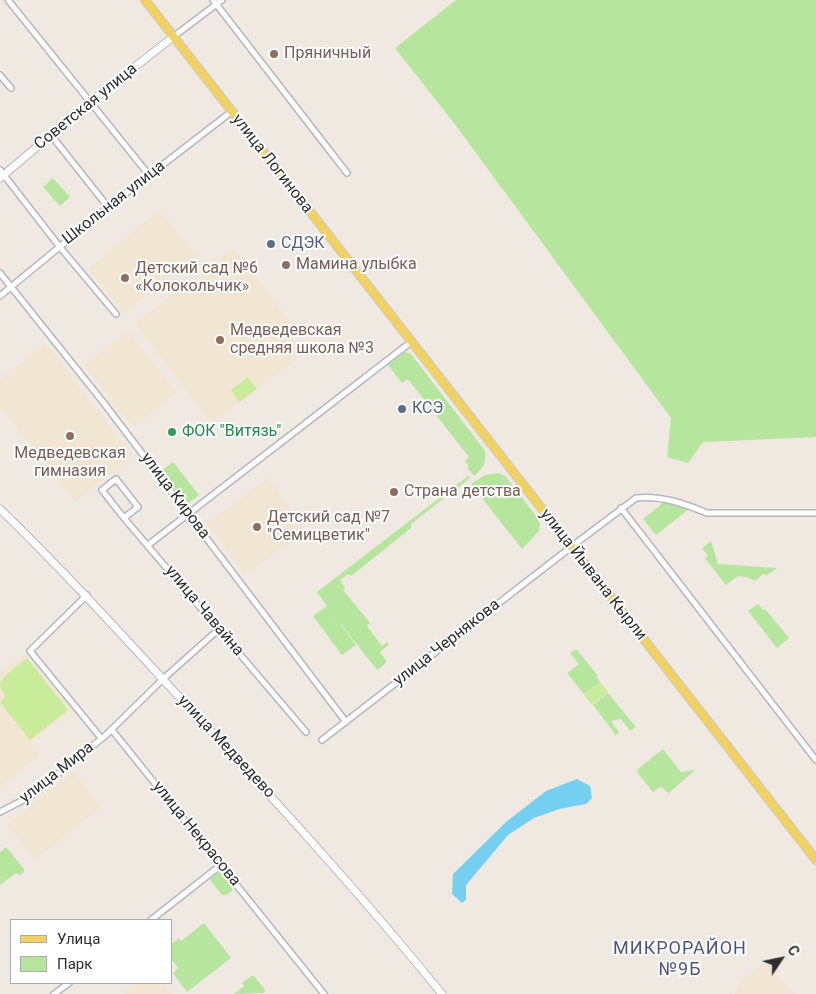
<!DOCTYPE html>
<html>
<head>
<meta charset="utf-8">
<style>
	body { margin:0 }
	#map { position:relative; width:816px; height:994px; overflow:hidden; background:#efe9e1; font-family:Roboto,sans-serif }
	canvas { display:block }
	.legend { position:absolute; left:10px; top:919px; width:162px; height:65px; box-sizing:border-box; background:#fff; border:1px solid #ababab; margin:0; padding:6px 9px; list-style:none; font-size:15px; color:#2e2e2e }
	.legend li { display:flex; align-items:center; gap:10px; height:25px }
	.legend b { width:25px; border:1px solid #ababab }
	.north { position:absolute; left:756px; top:934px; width:50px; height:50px; -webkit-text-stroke:4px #fff; paint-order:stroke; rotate:56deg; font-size:14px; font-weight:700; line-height:20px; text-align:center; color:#2e2e2e }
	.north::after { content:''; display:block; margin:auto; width:18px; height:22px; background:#2e2e2e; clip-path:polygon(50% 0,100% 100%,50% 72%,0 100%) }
</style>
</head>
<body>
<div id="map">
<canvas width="816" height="994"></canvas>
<ul class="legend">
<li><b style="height:6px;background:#f2d163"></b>Улица</li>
<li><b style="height:14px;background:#b6e59e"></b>Парк</li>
</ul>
<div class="north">С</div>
</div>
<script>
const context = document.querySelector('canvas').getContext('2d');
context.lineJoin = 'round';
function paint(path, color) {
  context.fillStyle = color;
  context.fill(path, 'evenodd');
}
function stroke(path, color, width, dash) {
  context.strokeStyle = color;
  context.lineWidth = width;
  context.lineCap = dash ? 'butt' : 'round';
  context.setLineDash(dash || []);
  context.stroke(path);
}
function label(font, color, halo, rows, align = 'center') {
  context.font = font + ' Roboto,sans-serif';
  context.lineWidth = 4;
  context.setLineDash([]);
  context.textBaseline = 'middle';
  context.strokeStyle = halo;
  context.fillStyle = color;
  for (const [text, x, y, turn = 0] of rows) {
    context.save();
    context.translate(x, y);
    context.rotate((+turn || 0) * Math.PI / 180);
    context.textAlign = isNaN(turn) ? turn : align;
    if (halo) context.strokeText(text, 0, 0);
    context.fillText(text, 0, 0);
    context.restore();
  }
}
const education = new Path2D(`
	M159 210 197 256 124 313 88 269Z
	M234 248 290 322 284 327 304 354 211 424 135 323Z
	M128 331 177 392 133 427 84 365Z
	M46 343 133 456 75 502 0 406V380Z
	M268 478 306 530 245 575 207 524Z
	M24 654 73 709 30 744 39 755 0 788V673Z
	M73 772 101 807 35 860 7 825Z
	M766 962 794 994H735L740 981Z
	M137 983H163L172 994H122Z`);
const green = new Path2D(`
	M456 0H816V437L703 442 688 463 667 457 671 418 454 123 395 48Z
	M53 178 70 197 60 206 43 187Z
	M405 352 411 354 485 451C486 464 484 467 474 476L468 469V465L465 461 469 457 408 379 402 383 388 365Z
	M173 462 199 495 187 504 161 471Z
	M498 473 506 477 536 516 540 524 539 531 522 549 471 484 485 475Z
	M468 476 470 478 411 524V528L351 576 348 574 340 580 345 588 343 590 370 623 367 626 382 646 387 642 389 644 380 652 387 662 377 670 333 614 356 645 342 655 313 616 327 606 317 592Z
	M664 502 686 507 688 509 685 512 656 535 643 519Z
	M711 541 718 564 777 568 767 575 763 574 755 581 746 577 738 576 726 585 705 558 708 556 702 548Z
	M758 604 763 610 765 609 789 638 777 648 748 611Z
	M574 650H577L598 676 596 677 600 682 584 694 567 673 579 664 570 653Z
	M608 693 636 727 630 731 621 719 611 721 619 732 616 735 593 705Z
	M663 749 681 772 695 770 669 793 667 792 661 786 653 792 637 772 638 769Z
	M6 847 24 869V872L20 875 16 873 0 885V852Z
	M221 871 233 886 232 891 226 895H222L210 880 213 875Z
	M204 923 231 958 187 992 173 973 178 968 171 959V944L179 938 181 941Z
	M252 976H254L265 990 264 993 234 994 244 986 242 983Z`);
const pitch = new Path2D(`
	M248 377 257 389 239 402 231 390Z
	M27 658 68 710 30 740 0 702 6 696C4 693 1 690 0 686 0 677 20 664 27 658Z
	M600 682 608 692 592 705 584 695Z`);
const water = new Path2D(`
	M577 779 590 786 592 798 586 804 559 809 534 818 508 835 466 885V900L462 903 452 894 453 874 506 822 546 791Z`);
const street = new Path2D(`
	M8 0 149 175
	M213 0 347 173
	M173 37 222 0
	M0 75 11 88
	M51 135 108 207
	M0 170 59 246 116 314
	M0 273 103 402 346 722
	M0 296 108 207 231 112
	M621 508 816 760
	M124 518 138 507 116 479 102 490 124 518 306 732
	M148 545 411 342
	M87 595 30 651 101 738
	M112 730 324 994
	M322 740 579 541 636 498C661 495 685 504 707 513H816
	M0 812 31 796 106 735 163 679 219 629
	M151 920 221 865
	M54 994 69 983`);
const secondary = new Path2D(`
	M0 178 90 102 173 37
	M0 509C64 571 123 636 183 701 272 797 360 893 442 994`);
const primary = new Path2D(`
	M145 0 816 860`);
const markers = [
	[274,54,5,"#8d6e63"],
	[271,244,5,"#5c6f8a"],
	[286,265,5,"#8d6e63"],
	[125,278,5,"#8d6e63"],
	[220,340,5,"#8d6e63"],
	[402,409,5,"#5c6f8a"],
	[172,432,5,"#2e9e5b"],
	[70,436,5,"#8d6e63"],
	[394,492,5,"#8d6e63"],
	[257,527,5,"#8d6e63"]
];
const educationNames = [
	["Пряничный",284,54],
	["Мамина улыбка",296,265],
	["Детский сад №6",135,269],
	["«Колокольчик»",135,287],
	["Медведевская",230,331],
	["средняя школа №3",230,349],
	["Медведевская",70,454,"center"],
	["гимназия",70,472,"center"],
	["Страна детства",404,492],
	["Детский сад №7",267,518],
	["\"Семицветик\"",267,536]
];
const streetNames = [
	["Советская улица",86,107,-39],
	["улица Логинова",272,164,52],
	["Школьная улица",114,203,-38],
	["улица Кирова",175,496,53],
	["улица Йывана Кырли",593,575,52],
	["улица Чавайна",204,611,50],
	["улица Чернякова",447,643,-38],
	["улица Медведево",226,747,47],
	["улица Мира",57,773,-38],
	["улица Некрасова",196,834,51]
];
const serviceNames = [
	["СДЭК",281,244],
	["КСЭ",412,409]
];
const leisureNames = [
	["ФОК \"Витязь\"",182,432]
];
const neighbourhoodNames = [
	["МИКРОРАЙОН",680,949],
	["№9Б",680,970]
];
paint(education, '#f0e6d1');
paint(green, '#b6e59e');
paint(pitch, '#c9ec9a');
paint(water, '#75cff0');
stroke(street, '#b4b7c1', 8);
stroke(secondary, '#b4b7c1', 9);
stroke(primary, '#c9c9c9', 10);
stroke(street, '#fff', 5);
stroke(secondary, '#fff', 7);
stroke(primary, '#f2d163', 8);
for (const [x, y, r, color] of markers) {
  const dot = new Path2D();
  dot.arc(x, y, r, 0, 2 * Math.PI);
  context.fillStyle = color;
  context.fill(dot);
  stroke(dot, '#fff', 2);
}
label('16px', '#785e54', '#fff', educationNames, 'left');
label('16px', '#2e2e2e', '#fff', streetNames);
label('16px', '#4e5e75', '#fff', serviceNames, 'left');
label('16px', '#27864d', '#fff', leisureNames, 'left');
context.letterSpacing = '1px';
label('18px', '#4d5680', '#fff', neighbourhoodNames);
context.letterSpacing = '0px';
</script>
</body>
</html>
